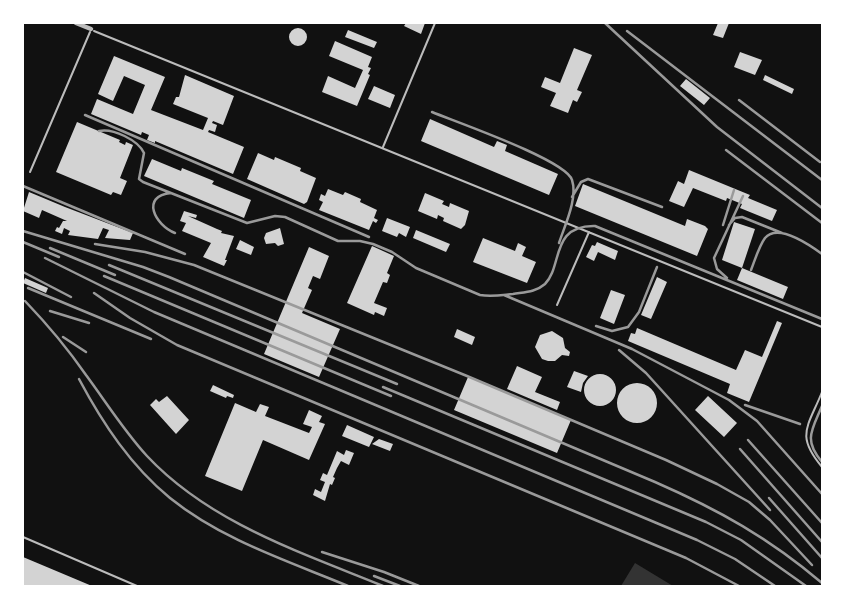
<!DOCTYPE html>
<html>
<head>
<meta charset="utf-8">
<style>
	body { margin:0 }
	#map { position:relative; width:845px; height:609px; overflow:hidden; background:#111; font-family:"Asap Condensed",sans-serif }
	canvas { display:block }
	.frame { position:absolute; inset:0; border:24px solid #fff; pointer-events:none }
</style>
</head>
<body>
<div id="map">
<canvas width="845" height="609"></canvas>
<div class="frame"></div>
</div>
<script>
const context = document.querySelector('canvas').getContext('2d');
context.lineJoin = 'round';
function paint(path, color) {
  context.fillStyle = color;
  context.fill(path, 'evenodd');
}
function stroke(path, color, width, dash) {
  context.strokeStyle = color;
  context.lineWidth = width;
  context.lineCap = dash ? 'butt' : 'round';
  context.setLineDash(dash || []);
  context.stroke(path);
}
const water = new Path2D(`
	M635 563 673 586H621Z`);
const building = new Path2D(`
	M406 23H425L421 34 404 26Z
	M718 23H729L723 38 713 35Z
	M289 37a9 9 0 1 1 18 0a9 9 0 1 1-18 0Z
	M348 30 377 42 374 48 345 37Z
	M335 41 372 57 368 67 371 68 368 74 370 75 357 106 322 92 328 76 355 88 363 70 329 56Z
	M574 48 592 55 577 90 582 92 577 102 573 100 568 113 550 106 556 93 541 87 545 77 560 83Z
	M740 52 762 60 755 75 734 67Z
	M114 56 165 77 151 110 203 130 208 118 173 104 176 97H179L185 75 234 96 223 125 213 121 212 123 217 125 215 132 209 130 208 132 244 147 233 174 155 141V143L147 140 149 135 142 132 141 135 91 114 97 99 133 114 145 85 124 76 113 101 98 94Z
	M765 75 794 89 792 94 763 80Z
	M686 79 710 98 704 105 680 86Z
	M374 86 395 95 390 108 368 99Z
	M430 119 494 147 497 141 507 145 505 151 558 174 549 195 421 141Z
	M77 122 120 140 119 142 125 145 126 142 133 145 120 178 127 181 121 195 113 192 111 195 56 172Z
	M258 153 274 160 275 157 301 168 300 171 316 178 307 202 304 204 247 179Z
	M152 159 181 171 182 168 214 181 212 184 251 200 244 218 144 176Z
	M689 170 750 195 748 198 777 210 772 221 740 208 742 204 727 198 726 201 693 188 684 207 669 201 678 181 684 184Z
	M583 184 685 226 687 219 705 226 708 229 697 256 575 206Z
	M328 189 343 195 345 192 361 199 360 202 377 210 374 218 378 220 376 223 373 221 369 230 319 210 323 202 319 200 321 194 325 196Z
	M29 192 65 207 133 233 130 240 105 238 109 230 103 228 98 239 68 235 70 231 64 228 62 234 55 231 57 227 59 228 63 221H67L42 210 39 218 23 211Z
	M425 193 444 201 442 204 449 207 450 203 469 211 465 225 461 229 443 221 444 218 438 215 437 219 418 211Z
	M184 211 197 215 196 218 188 216 217 229 222 231 221 233 234 236 225 260H227L224 266 203 257 211 243 182 231 186 223 180 221Z
	M387 218 410 227 406 237 399 233 397 237 382 231Z
	M734 222 755 229 742 268 788 287 783 299 737 280 742 268 722 260Z
	M280 228 284 244 278 246 275 243 266 244 264 238 266 233Z
	M416 230 450 244 446 252 413 238Z
	M483 238 515 251 518 243 526 247 522 256 536 262 527 283 473 262Z
	M240 240 254 247 251 255 236 249Z
	M597 242 618 251 615 260 598 252 594 261 586 257 592 245 595 246Z
	M372 246 394 256 387 273 390 275 387 283 383 282 374 303 387 308 384 316 375 312 374 315 347 303Z
	M309 247 329 256 320 279 313 276 308 288 312 290 302 313 340 329 319 377 264 354Z
	M657 277 667 282 651 319 641 315Z
	M25 278 48 288 46 293 23 283Z
	M611 290 625 295 614 324 600 318Z
	M777 321 782 323 749 402 727 393 730 384 628 341 631 333 635 334 637 328 736 370 745 350 762 357Z
	M457 329 475 337 472 345 454 337Z
	M552 331 563 338 565 348 570 352 569 356 562 355 555 361H548L542 359 535 347 540 335Z
	M517 366 542 377 535 392 560 402 557 410 507 389Z
	M574 371 588 376 583 383 581 392 567 387Z
	M584 390a16 16 0 1 1 32 0a16 16 0 1 1-32 0Z
	M468 377 571 420 557 453 454 410Z
	M617 403a20 20 0 1 1 40 0a20 20 0 1 1-40 0Z
	M213 385 234 395 233 398 227 396 226 398 210 391Z
	M167 396 189 420 176 434 150 405 156 399 159 402Z
	M708 396 737 423 724 437 695 410Z
	M235 403 256 412 260 404 269 407 265 416 309 433 312 427 303 424 309 410 322 416 319 422 325 424 309 460 263 440 242 491 205 476Z
	M347 425 374 437 369 447 342 436Z
	M379 439 393 444 390 451 372 444Z
	M346 450 354 453 349 465 341 461 337 468 333 477 335 478 332 485 330 484 325 501 313 495 315 489 321 492 325 482 320 480 323 473 327 475 337 451 344 455Z
	M23 557 92 586H23Z`);
const service = new Path2D(`
	M94 31 822 327
	M383 147 435 23
	M30 172 90 32
	M557 305 589 232
	M822 392C808 427 795 435 822 467
	M23 537 137 586`);
const minor = new Path2D(`
	M76 23 91 29`);
const rail = new Path2D(`
	M605 23 717 127 822 208
	M627 31 822 180
	M739 100 820 162
	M432 112C456 122 566 160 572 180 578 198 565 225 559 243
	M85 115 369 237
	M99 131C113 128 138 140 144 153L139 179 143 182 247 223 275 216 285 217 338 241H360L373 244 392 252 416 268 480 295C492 297 502 295 513 294 525 292 536 292 545 284 563 266 550 225 595 226L822 319
	M726 150 822 223
	M23 186 185 254
	M171 193C140 196 155 225 175 233
	M572 197 581 182 588 179 662 207
	M723 225 734 190
	M729 225 735 218 742 217 782 233
	M23 231 143 267 169 277 655 482C719 510 769 538 822 583
	M23 242 59 257
	M95 244 145 252 194 265 467 376 666 460 717 484 749 502 770 520 812 565
	M50 248 115 275
	M45 258 154 312 697 540 735 559 775 586
	M109 265 397 384
	M751 270C755 260 759 246 765 238 778 223 811 246 822 254
	M23 272 71 297
	M104 276 391 396
	M727 278 717 269 714 258 743 196
	M28 288 151 339
	M94 293 130 318 177 345 686 558 739 586
	M504 295 632 349 729 400 757 421 822 494
	M25 301C47 324 68 349 86 375 106 402 124 431 147 456 210 523 300 552 383 586
	M50 311 89 323
	M596 326 612 331 628 327 639 312 657 267
	M63 337 86 352
	M619 350 646 373 770 510
	M79 379C103 424 131 466 170 498 222 540 288 561 348 586
	M383 387 706 522 741 540 806 586
	M745 405 800 424
	M822 406C812 430 803 440 822 462
	M748 440 822 523
	M740 449 822 542
	M769 498 822 558
	M322 552 384 572 419 586
	M374 576 400 586`);
paint(water, '#333');
paint(building, '#d3d3d3');
stroke(service, '#bcbcbc', 2);
stroke(minor, '#bcbcbc', 4.5);
stroke(rail, '#9a9a9a', 2.5);
</script>
</body>
</html>
